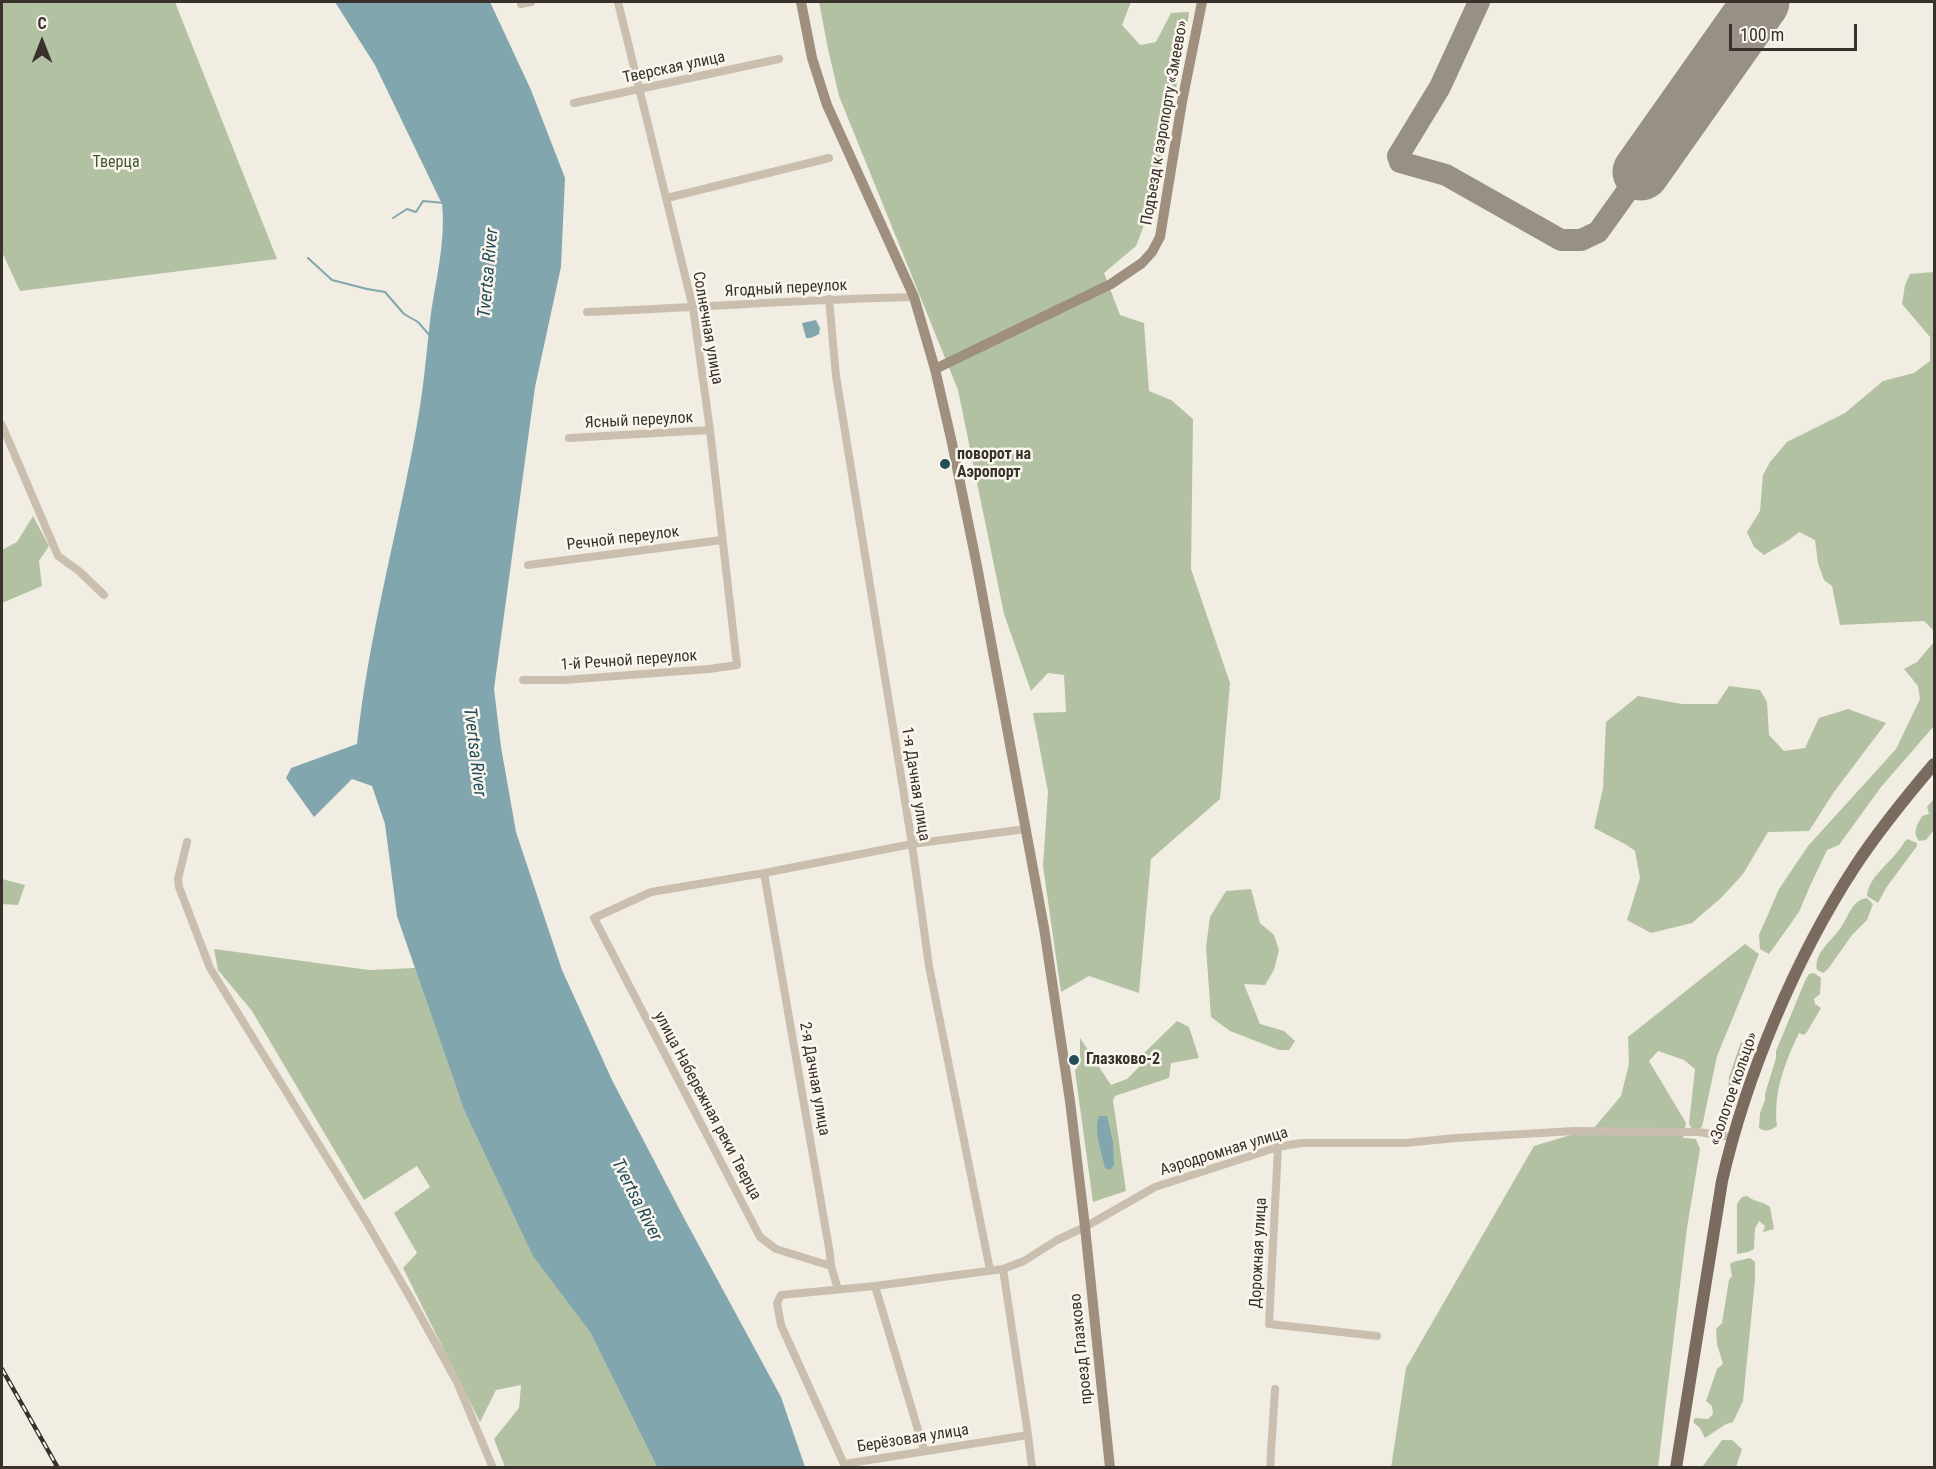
<!DOCTYPE html>
<html>
<head>
<meta charset="utf-8">
<style>
	body { margin:0 }
	#map { position:relative; width:1936px; height:1469px; overflow:hidden; background:#f2ede2; font-family:"Roboto Condensed",sans-serif }
	canvas { display:block }
	.frame { position:absolute; inset:0; border:3px solid #39322c; pointer-events:none }
	.north { position:absolute; left:12px; top:12px; width:60px; height:60px; -webkit-text-stroke:4px #faf6ee; paint-order:stroke; rotate:0deg; font-size:16px; font-weight:700; line-height:24px; text-align:center; color:#39322c }
	.north::after { content:''; display:block; margin:auto; width:21px; height:27px; background:#39322c; clip-path:polygon(50% 0,100% 100%,50% 72%,0 100%) }
	.scale { position:absolute; left:1729px; top:24px; width:128px; height:27px; box-sizing:border-box; border:3px solid #39322c; border-top:0; padding-left:8px; font-size:18px; line-height:21px; white-space:nowrap; color:#39322c; -webkit-text-stroke:4px #faf6ee; paint-order:stroke }
</style>
</head>
<body>
<div id="map">
<canvas width="1936" height="1469"></canvas>
<div class="frame"></div>
<div class="north">С</div>
<div class="scale">100 m</div>
</div>
<script>
const context = document.querySelector('canvas').getContext('2d');
context.lineJoin = 'round';
function paint(path, color) {
  context.fillStyle = color;
  context.fill(path, 'evenodd');
}
function stroke(path, color, width, dash) {
  context.strokeStyle = color;
  context.lineWidth = width;
  context.lineCap = dash ? 'butt' : 'round';
  context.setLineDash(dash || []);
  context.stroke(path);
}
function label(font, color, halo, rows, align = 'center') {
  context.font = font + ' "Roboto Condensed",sans-serif';
  context.lineWidth = 5;
  context.setLineDash([]);
  context.textBaseline = 'middle';
  context.strokeStyle = halo;
  context.fillStyle = color;
  for (const [text, x, y, turn = 0] of rows) {
    context.save();
    context.translate(x, y);
    context.rotate((+turn || 0) * Math.PI / 180);
    context.textAlign = isNaN(turn) ? turn : align;
    if (halo) context.strokeText(text, 0, 0);
    context.fillText(text, 0, 0);
    context.restore();
  }
}
const green = new Path2D(`
	M2 2H175L277 259 20 291 2 252Z
	M819 2H1131L1122 25 1140 45 1156 42 1171 13 1189 12 1186 38 1154 199 1136 246 1104 273 1120 315 1144 323 1149 391 1171 400 1193 419 1191 569 1230 683 1220 799 1151 859 1139 993 1089 976 1061 992 1043 866 1048 792 1033 713 1066 712 1064 675 1048 673 1031 691 1004 614 958 390 839 96 828 49Z
	M1934 272V631L1924 621 1840 625 1832 586 1824 580 1818 563 1815 540 1799 532 1789 540 1764 555 1754 547 1747 532 1760 511 1763 475 1770 462 1787 442 1845 413 1883 381 1914 373 1930 361V337L1902 304 1905 285 1910 274Z
	M33 516 49 546 39 561 42 586 2 603V550L17 542Z
	M1934 642V726L1881 787 1839 845 1827 850 1810 886 1799 912 1769 954 1760 949 1759 935 1779 889 1808 846 1896 749 1920 699 1918 686 1904 669 1917 662Z
	M1729 686 1760 690 1767 702 1769 735 1784 751 1805 748 1819 718 1848 709 1886 723 1834 792 1809 831 1768 832 1743 874 1722 897 1692 923 1651 933 1627 920 1640 878 1635 851 1625 844 1594 828 1603 788 1606 722 1638 696 1682 704H1717Z
	M1934 799V830L1926 840 1919 841C1912 832 1917 825 1922 816L1929 814 1927 807Z
	M1907 839 1917 843V846L1886 888 1878 903 1867 896C1869 877 1887 866 1898 851 1902 847 1903 843 1907 839Z
	M2 879 25 885 18 905 2 904Z
	M1251 889 1260 923 1274 935 1279 950 1274 970 1265 985 1244 984 1260 1024 1284 1031 1295 1041 1289 1050H1279L1230 1031 1211 1017 1206 947 1210 917 1226 891Z
	M1867 898 1873 904 1867 920 1852 935 1828 969 1823 973 1817 970C1813 954 1831 941 1839 930 1848 919 1851 900 1867 898Z
	M1745 944 1759 954 1717 1056 1702 1127 1694 1131 1689 1124 1695 1069 1684 1060 1658 1051 1649 1061 1686 1123 1683 1138 1696 1139 1700 1149 1687 1228 1658 1467 1391 1468 1406 1368 1534 1146 1594 1128 1621 1096 1629 1064 1628 1037Z
	M214 949 369 970 415 968 464 1110 533 1255 590 1332 657 1467H505L494 1439 519 1408 521 1385 496 1390 480 1422 403 1268 417 1253 394 1213 430 1187 417 1166 364 1200 252 1011 218 970Z
	M1814 973 1821 978 1820 994 1814 999 1815 1004 1821 1008 1807 1032 1804 1035 1799 1033C1785 1062 1773 1093 1777 1126 1771 1130 1766 1133 1759 1128L1760 1113 1765 1100V1094L1776 1058V1051L1805 981 1809 974Z
	M1177 1021 1189 1027 1199 1058 1171 1063 1169 1078 1115 1096 1113 1100 1126 1191 1093 1202 1075 1071 1080 1063V1038L1111 1085 1127 1079 1142 1064V1055Z
	M1741 1042 1745 1045 1744 1048C1739 1058 1731 1080 1735 1091L1731 1094 1728 1092 1729 1077Z
	M1747 1196C1755 1202 1762 1201 1770 1207L1774 1229 1763 1232 1765 1226 1759 1221 1755 1229 1754 1249 1748 1252 1737 1254V1204L1742 1197Z
	M1750 1258 1755 1262V1280L1743 1401 1733 1422 1726 1424 1705 1438 1700 1428 1693 1422 1695 1418 1708 1419 1713 1414 1712 1406 1706 1401 1717 1369 1723 1364 1717 1344 1716 1329 1722 1323 1729 1280 1732 1276 1730 1264 1733 1262Z
	M1722 1440H1732L1742 1449 1736 1467H1702Z`);
const water = new Path2D(`
	M335 2H490L531 90 565 178 561 267 535 387 494 689 501 747 516 832 562 970 612 1080 684 1218 781 1397 805 1467H657L590 1332 533 1256 464 1110 397 916 385 824 372 786 352 779 314 817 286 778 291 768 357 744C368 638 397 535 416 430 423 394 426 357 430 321 435 282 446 243 442 204L375 65Z
	M816 320 820 328 819 334 811 338H806L802 323Z
	M1099 1116H1107L1113 1142 1114 1165 1110 1170 1105 1168C1102 1153 1093 1130 1099 1116Z`);
const stream = new Path2D(`
	M393 218 407 209 416 212 423 201 444 203
	M308 258 332 280 367 289 385 292 404 314 418 322 431 337`);
const taxiway = new Path2D(`
	M1479 2 1440 87 1398 156 1400 162 1446 175 1561 240H1581L1598 232 1641 172`);
const runway = new Path2D(`
	M1641 172 1761 2`);
const street = new Path2D(`
	M521 4 531 2
	M574 103 779 59
	M667 198 829 158
	M829 299 836 376 912 844 929 966 990 1270
	M587 312C696 308 805 299 914 297
	M2 425 58 556 79 571 104 595
	M569 438 710 430
	M528 565 722 540
	M523 680H564L709 669 737 665 710 430 693 308 618 2
	M187 842 178 879 179 887 210 968 364 1218 411 1299 457 1382 493 1468
	M764 873 830 1254 831 1266 838 1289
	M1278 1147 1269 1324 1377 1336
	M831 1266 776 1249 760 1237 594 918 651 892 764 873 912 844 1026 829
	M1003 1269 1028 1435
	M875 1286 924 1450
	M1032 1468 1028 1435 844 1464 781 1325 777 1303 781 1295 875 1286 1003 1269 1024 1261 1057 1240 1085 1227 1155 1187 1278 1147 1301 1143H1405L1456 1138 1574 1131 1698 1132 1732 1137
	M1270 1468 1275 1389`);
const secondary = new Path2D(`
	M801 2 812 58 827 105 914 297 935 369 952 443 977 566 1044 928 1070 1101 1085 1227 1110 1468
	M935 369 1111 284 1142 263 1152 252 1160 237 1182 102 1202 2`);
const primary = new Path2D(`
	M1676 1468 1722 1181C1746 1076 1795 959 1854 868 1878 831 1906 797 1934 764`);
const rail = new Path2D(`
	M2 1369 58 1468`);
const markers = [
	[945,464,6,"#234e59"],
	[1074,1060,6,"#234e59"]
];
const streetNames = [
	["Тверская улица",674,68,-12],
	["Подъезд к аэропорту «Змеево»",1165,123,-80],
	["Ягодный переулок",786,289,-3],
	["Солнечная улица",707,328,80],
	["Ясный переулок",639,421,-3],
	["Речной переулок",623,539,-7],
	["1-й Речной переулок",629,661,-4],
	["1-я Дачная улица",915,784,81],
	["2-я Дачная улица",814,1079,80],
	["«Золотое кольцо»",1734,1089,-71],
	["улица Набережная реки Тверца",707,1106,62],
	["Аэродромная улица",1224,1152,-17],
	["Дорожная улица",1259,1253,-87],
	["проезд Глазково",1082,1349,-96],
	["Берёзовая улица",913,1439,-9]
];
const parkNames = [
	["Тверца",116,163]
];
const poiNames = [
	["поворот на",957,455],
	["Аэропорт",957,473],
	["Глазково-2",1086,1060]
];
const waterNames = [
	["Tvertsa River",489,273,-85],
	["Tvertsa River",474,752,83],
	["Tvertsa River",636,1200,63]
];
paint(green, '#b2c1a2');
paint(water, '#82a6ae');
stroke(stream, '#82a6ae', 2);
stroke(taxiway, '#969087', 22);
stroke(runway, '#969087', 57);
stroke(street, '#cabfae', 8);
stroke(secondary, '#9e8f7f', 10);
stroke(primary, '#7a6b5e', 12);
stroke(rail, '#39322c', 4.5);
stroke(rail, '#faf6ee', 2, [7]);
for (const [x, y, r, color] of markers) {
  const dot = new Path2D();
  dot.arc(x, y, r, 0, 2 * Math.PI);
  context.fillStyle = color;
  context.fill(dot);
  stroke(dot, '#faf6ee', 2);
}
label('16px', '#39322c', '#faf6ee', streetNames);
label('16px', '#435631', '#faf6ee', parkNames);
label('bold 16px', '#39322c', '#faf6ee', poiNames, 'left');
label('italic 18px', '#234e59', '#faf6ee', waterNames);
</script>
</body>
</html>
